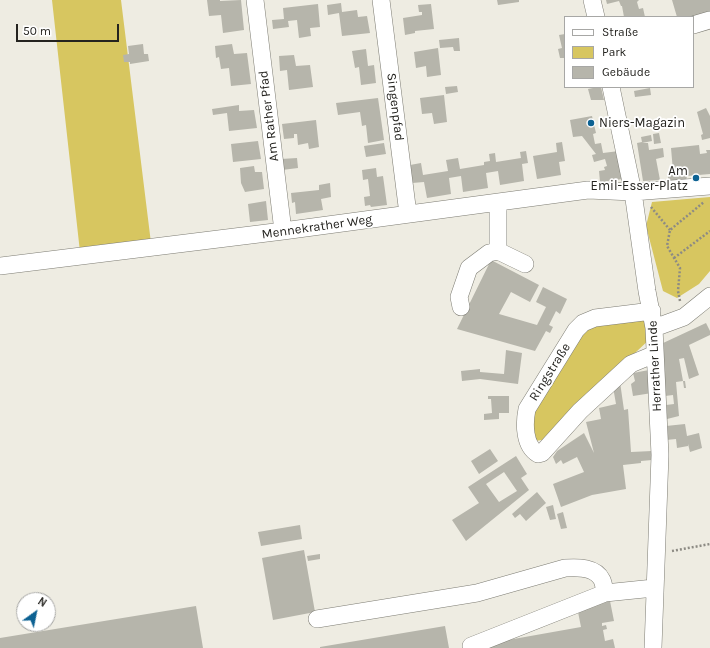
<!DOCTYPE html>
<html>
<head>
<meta charset="utf-8">
<style>
	body { margin:0 }
	#map { position:relative; width:710px; height:648px; overflow:hidden; background:#eeece2; font-family:Karla,sans-serif }
	canvas { display:block }
	.legend { position:absolute; left:564px; top:16px; width:130px; height:72px; box-sizing:border-box; background:#fff; border:1px solid #a7a7a5; margin:0; padding:5px 7px; list-style:none; font-size:12px; color:#24231f }
	.legend li { display:flex; align-items:center; gap:8px; height:20px }
	.legend b { width:20px; border:1px solid #a7a7a5 }
	.north { position:absolute; left:16px; top:592px; width:40px; height:40px; box-sizing:border-box; background:#fff; border:1px solid #a7a7a5; border-radius:50%; rotate:33deg; font-size:11px; font-weight:700; line-height:16px; text-align:center; color:#24231f }
	.north::after { content:''; display:block; margin:auto; width:14px; height:18px; background:#0c6192; clip-path:polygon(50% 0,100% 100%,50% 72%,0 100%) }
	.scale { position:absolute; left:16px; top:24px; width:103px; height:18px; box-sizing:border-box; border:2px solid #24231f; border-top:0; padding-left:5px; font-size:12px; line-height:14px; white-space:nowrap; color:#24231f; -webkit-text-stroke:3px #fff; paint-order:stroke }
</style>
</head>
<body>
<div id="map">
<canvas width="710" height="648"></canvas>
<ul class="legend">
<li><b style="height:5px;background:#fff"></b>Straße</li>
<li><b style="height:11px;background:#d7c660"></b>Park</li>
<li><b style="height:11px;background:#b6b5ab"></b>Gebäude</li>
</ul>
<div class="north">N</div>
<div class="scale">50 m</div>
</div>
<script>
const context = document.querySelector('canvas').getContext('2d');
context.lineJoin = 'round';
function paint(path, color) {
  context.fillStyle = color;
  context.fill(path, 'evenodd');
}
function stroke(path, color, width, dash) {
  context.strokeStyle = color;
  context.lineWidth = width;
  context.lineCap = dash ? 'butt' : 'round';
  context.setLineDash(dash || []);
  context.stroke(path);
}
function label(font, color, halo, rows, align = 'center') {
  context.font = font + ' Karla,sans-serif';
  context.lineWidth = 3.5;
  context.setLineDash([]);
  context.textBaseline = 'middle';
  context.strokeStyle = halo;
  context.fillStyle = color;
  for (const [text, x, y, turn = 0] of rows) {
    context.save();
    context.translate(x, y);
    context.rotate((+turn || 0) * Math.PI / 180);
    context.textAlign = isNaN(turn) ? turn : align;
    if (halo) context.strokeText(text, 0, 0);
    context.fillText(text, 0, 0);
    context.restore();
  }
}
const green = new Path2D(`
	M52 0H121L151 243 80 252Z
	M710 197V271L699 284 677 298 663 291 646 226 652 202Z
	M646 317 651 338 542 440 534 441 529 419 579 335 589 327Z`);
const building = new Path2D(`
	M207 0H220V1L241 0 244 30 223 33 221 15 209 16Z
	M497 0H519V2L498 5Z
	M606 0H639L637 2 639 9 643 8 645 17H624L622 6H621L619 1 607 4Z
	M672 0H710V12L693 17H677Z
	M341 3 342 12 357 10 358 17 367 16 370 33 342 36 339 13 328 15 327 5Z
	M318 4 320 27 310 28 311 36 299 38 297 20 288 21 289 27 273 29 272 20 284 19 283 8Z
	M431 4 434 29 415 31V33L405 35 403 18 422 15V12H419L418 5Z
	M565 34V58H560L558 49 562 48 559 35Z
	M459 38 460 51H454L453 47 440 48 439 40Z
	M143 44 144 54H148L149 61 130 64V62H124L123 55 129 54 128 46Z
	M232 44 234 54 247 53 251 84 231 86 229 68 221 69 219 57 216 58 215 46Z
	M438 48 441 75 427 77 426 66 416 68 414 52Z
	M366 49 368 66 374 65 376 83 361 85 359 67 355 68 352 51Z
	M294 55 296 66 310 65 313 87 289 90 287 70 280 71 279 56Z
	M457 86 458 92 446 94 445 87Z
	M598 87H601L604 100H591L588 89Z
	M650 88 651 95 635 97 634 91Z
	M444 95 447 122 434 124 432 113 422 114 420 98Z
	M378 98 384 140 368 143 366 125 362 126 360 112 338 115 336 103Z
	M239 105V111L254 110 257 128 229 131 227 113 213 115 212 109Z
	M706 108 710 116V138L702 140 701 135 703 134 697 112Z
	M592 116 596 133 593 134 595 144 601 143 603 153 619 151 623 179 600 182 599 171 605 170 604 167 607 166 605 159 594 162 592 155 596 154 582 136 573 137 570 120Z
	M316 120 319 147 309 149 308 143 298 145 297 134H294V138L284 139 282 124Z
	M659 133 661 143 654 144 653 134Z
	M651 135 652 141 642 143H648L649 150 663 148 664 157 656 159 660 180 643 181 637 143 642 142 641 137Z
	M258 141 261 159 233 162 231 144Z
	M562 142 565 161 559 162 561 175 537 179 533 156 557 152 556 143Z
	M384 143 386 154 366 157 364 146Z
	M699 145 700 154 707 153 706 150H710V174L687 176 686 181 668 180V172L673 171 671 148Z
	M526 151 528 163 522 164 524 181 500 185 498 171 486 173 488 188 463 192 461 176 449 178 451 194 427 198 424 182 412 183 410 165 421 163 423 175 448 171 446 160 458 158 460 169 484 165V162L490 161 489 154 495 153 496 162 521 158 520 152Z
	M297 158 298 168 282 170 281 159Z
	M254 166 255 172H262L264 189 245 192 241 183 240 168Z
	M376 168 377 177 383 176 387 205 371 207 370 205 365 206 364 197 370 196 368 179 363 180 362 170Z
	M330 183 331 197 321 199 323 210 296 214 295 202 292 203 291 193 319 190V185Z
	M266 201 268 220 250 222 248 204Z
	M491 260 539 285 530 302 511 292 499 314 537 325 546 307 536 302 543 287 567 299 560 314 556 311 549 325 553 327 550 333 546 331 535 351 457 329Z
	M706 323 710 331V335L689 345 699 375 689 379 684 358 679 359 683 381H685L686 388H684L683 381 676 382 679 416 667 419 666 405 674 404 673 395 665 396 661 344Z
	M506 350 522 353 518 384 480 379 462 381 461 371 480 369V372L504 374Z
	M649 370 652 393 633 396 631 384 635 381 633 373Z
	M620 382 624 410 628 409 631 452 652 451V460L641 461V463L623 465 626 489 592 495 561 507 553 484 584 472 577 457 563 464 561 460 556 464 553 457 557 451 584 433 594 453 586 422 601 419 599 408 616 404 613 387Z
	M488 396H509V413H499V419L484 420V414L492 413 491 399H488Z
	M685 424 687 436 699 433 702 448 690 452 688 444V446L677 448 676 439 666 440V426Z
	M490 449 498 461 479 474 471 461Z
	M516 456 527 474 521 478 529 490 466 541 452 520 479 503 468 487ZM504 472 517 491 499 502 486 484Z
	M537 492 546 503 526 521 520 514 515 518 512 514Z
	M553 505 556 519 550 520 546 507Z
	M563 512 567 528 561 529 557 514Z
	M300 525 302 539 261 546 258 532Z
	M304 550 315 612 273 620 262 558Z
	M320 554V559L308 561 307 556Z
	M610 601 614 621 602 623V626L606 625 607 629 603 630 605 641 613 639 615 648H463L581 627 577 607Z
	M196 606 203 648H0V638Z
	M445 626 449 648H320V647Z`);
const path = new Path2D(`
	M651 207 670 230
	M674 258 710 231
	M680 301 678 291 680 268 667 246 670 230 704 202
	M672 551 710 544`);
const minor = new Path2D(`
	M255 0 283 231
	M381 0 408 214
	M592 0 596 17
	M693 25 710 20
	M611 87 633 192 647 291 654 328 660 455 653 648
	M498 251V202
	M0 266 283 231 588 190 633 192 710 186
	M461 307 459 297 469 268 489 253 498 251 525 264
	M652 311 595 318 583 323 576 330 527 409C524 424 524 446 538 454L542 453 580 411 631 364 655 354
	M654 328 684 317 710 296
	M317 619 477 593 565 568C578 567 596 567 602 580 604 584 604 589 605 593
	M471 646 605 593 654 588`);
const markers = [
	[591,123,4,"#0c6192"],
	[696,178,4,"#0c6192"]
];
const streetNames = [
	["Singenpfad",395,107,83],
	["Am Rather Pfad",269,116,-97],
	["Mennekrather Weg",317,227,-8],
	["Herrather Linde",655,366,-93],
	["Ringstraße",550,372,-58]
];
const poiNames = [
	["Niers-Magazin",599,123],
	["Am",688,171,"right"],
	["Emil-Esser-Platz",688,186,"right"]
];
paint(green, '#d7c660');
paint(building, '#b6b5ab');
stroke(minor, '#7d7c73', 18);
stroke(path, '#8d8b84', 2.5, [2, 2]);
stroke(minor, '#fff', 17);
for (const [x, y, r, color] of markers) {
  const dot = new Path2D();
  dot.arc(x, y, r, 0, 2 * Math.PI);
  context.fillStyle = color;
  context.fill(dot);
  stroke(dot, '#fff', 1.5);
}
label('13px', '#24231f', '#fff', streetNames);
label('13px', '#24231f', '#fff', poiNames, 'left');
</script>
</body>
</html>
